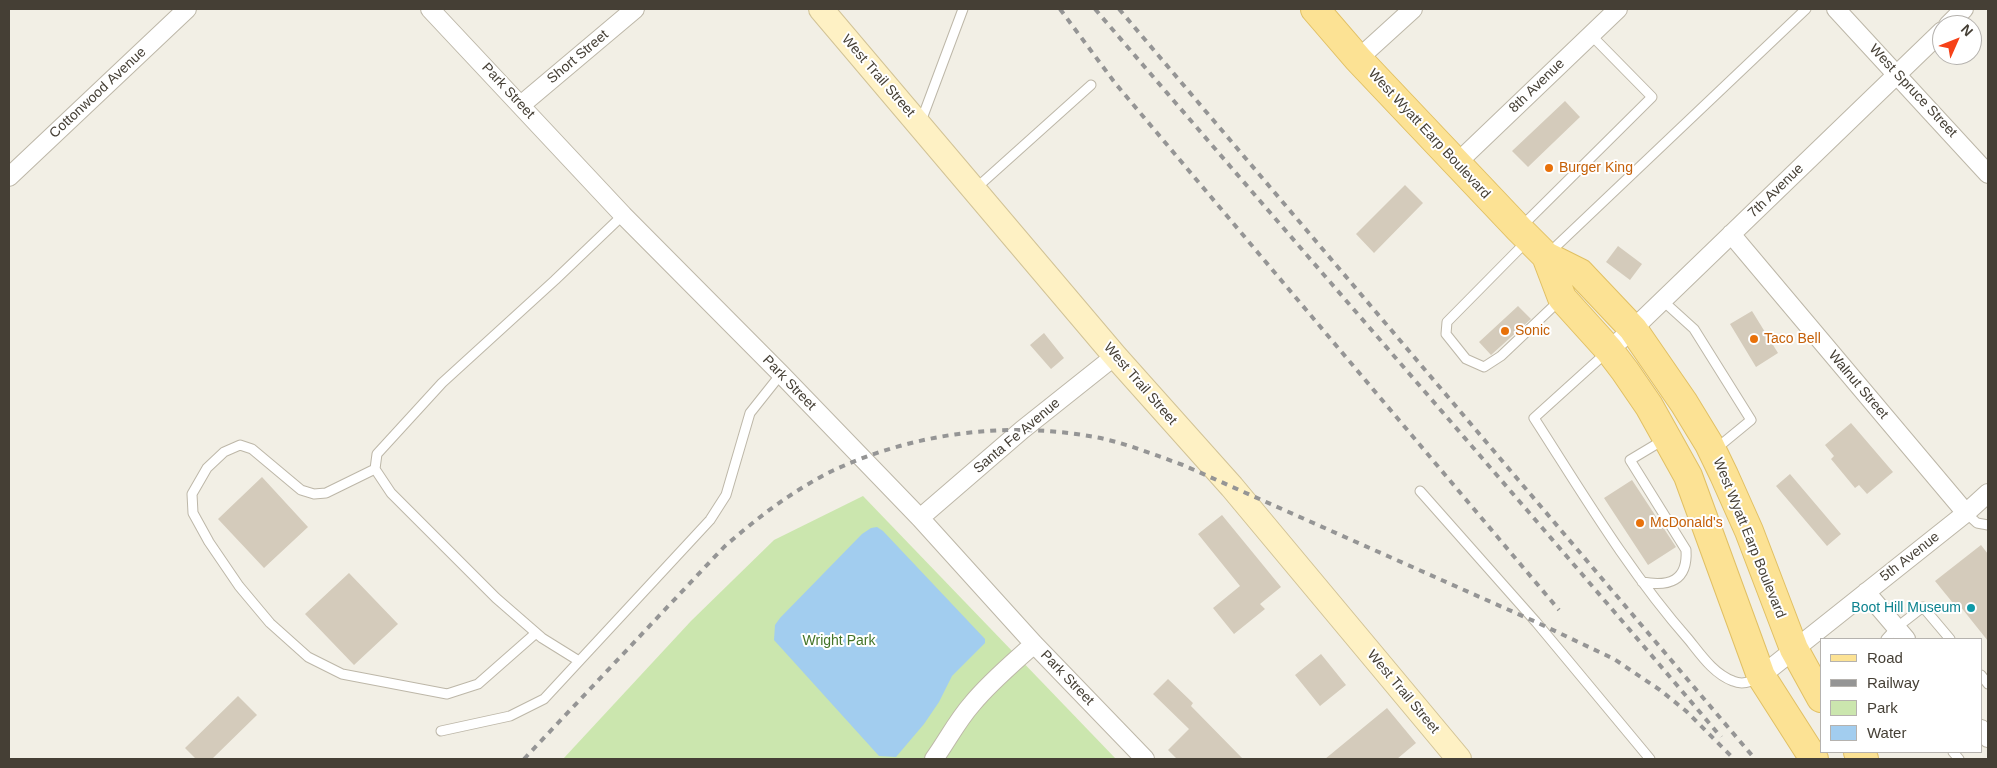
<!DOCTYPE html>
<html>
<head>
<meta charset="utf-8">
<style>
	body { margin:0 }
	#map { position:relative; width:1997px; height:768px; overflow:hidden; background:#f2efe5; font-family:Arial,sans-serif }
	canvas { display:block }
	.frame { position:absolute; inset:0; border:10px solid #453f35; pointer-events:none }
	.legend { position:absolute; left:1820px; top:638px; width:162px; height:115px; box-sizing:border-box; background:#fff; border:1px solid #b5b2ae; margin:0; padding:6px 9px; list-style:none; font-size:15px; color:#453f35 }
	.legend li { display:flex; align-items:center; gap:10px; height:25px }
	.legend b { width:25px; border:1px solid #b5b2ae }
	.north { position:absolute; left:1932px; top:15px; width:50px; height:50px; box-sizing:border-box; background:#fff; border:1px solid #b5b2ae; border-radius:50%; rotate:46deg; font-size:14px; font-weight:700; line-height:20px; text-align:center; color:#453f35 }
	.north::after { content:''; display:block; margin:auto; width:18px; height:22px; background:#f64118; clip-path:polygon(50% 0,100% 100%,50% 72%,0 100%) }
</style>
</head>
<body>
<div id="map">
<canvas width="1997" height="768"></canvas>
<div class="frame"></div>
<ul class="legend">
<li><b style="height:6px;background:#fce294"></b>Road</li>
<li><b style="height:6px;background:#959595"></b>Railway</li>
<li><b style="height:14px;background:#cbe6ae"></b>Park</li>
<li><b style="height:14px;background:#a2cdef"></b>Water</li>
</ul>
<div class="north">N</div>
</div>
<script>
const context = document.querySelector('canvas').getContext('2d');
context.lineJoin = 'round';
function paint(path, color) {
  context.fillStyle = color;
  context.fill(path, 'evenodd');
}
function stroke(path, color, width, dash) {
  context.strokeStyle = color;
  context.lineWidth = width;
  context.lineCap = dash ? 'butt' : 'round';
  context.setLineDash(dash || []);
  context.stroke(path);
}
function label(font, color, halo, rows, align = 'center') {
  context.font = font + ' Arial,sans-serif';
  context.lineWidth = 4;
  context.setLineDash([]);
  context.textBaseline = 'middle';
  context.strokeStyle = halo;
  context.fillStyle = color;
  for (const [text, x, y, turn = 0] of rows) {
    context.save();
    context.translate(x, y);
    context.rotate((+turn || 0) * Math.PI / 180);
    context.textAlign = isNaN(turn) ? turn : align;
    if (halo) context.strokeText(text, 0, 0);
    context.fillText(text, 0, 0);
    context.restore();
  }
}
const green = new Path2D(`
	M863 496 1116 759H563L691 621 774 540Z`);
const water = new Path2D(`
	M877 527 883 531 985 639V643L952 676 939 702 924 724 896 757 879 756 774 640 775 625 780 618 862 534 871 528Z`);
const building = new Path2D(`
	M1565 101 1580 117 1528 167 1512 151Z
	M1405 185 1423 203 1374 253 1356 234Z
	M1618 246 1642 264 1630 280 1606 262Z
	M1518 306 1531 319 1491 355 1479 342Z
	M1752 311 1778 353 1756 367 1730 324Z
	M1044 333 1064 358 1051 369 1030 345Z
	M1851 423 1893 472 1867 494 1859 485 1855 488 1831 459 1834 456 1825 445Z
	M1790 474 1841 534 1827 546 1776 486Z
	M262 477 308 527 264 568 218 519Z
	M1632 480 1676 547 1648 565 1604 498Z
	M1222 515 1281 587 1260 604 1265 609 1234 634 1213 608 1240 586 1198 534Z
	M1981 545 1988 554V641L1960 606 1957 608 1935 581Z
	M349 573 398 624 354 665 305 614Z
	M1321 654 1346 685 1320 706 1295 675Z
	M1168 679 1193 703 1191 706 1243 759H1177L1168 750 1189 729 1153 694Z
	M238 696 257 715 212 759H196L185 748Z
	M1387 708 1416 743 1397 759H1325Z`);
const lane = new Path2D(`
	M920 124 963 9
	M974 190 1091 85
	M1521 227 1652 97 1590 34
	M1527 241 1447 322 1446 334 1466 359 1484 367 1501 356 1560 300
	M1549 253 1806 9
	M1662 300 1694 329 1751 420 1723 443 1713 444
	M1607 352 1534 418C1583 494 1629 572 1689 640 1701 655 1714 674 1733 681 1742 685 1750 682 1758 678
	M375 469 326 493 314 494 301 490 252 449 240 445 224 452 207 468 192 494 193 513 209 542 239 586 270 623 308 657 342 674 447 694 478 684 536 633
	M1420 491 1536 622 1650 759
	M1966 513 1977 523 1988 525
	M1642 582C1669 587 1688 581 1686 550L1630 460 1665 439
	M1886 639 1896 628 1923 607 1950 639
	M579 661 542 638 496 598 391 493 375 469 377 454 442 383 555 280 623 215
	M1981 675 1988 684
	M441 731 510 716 544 699 710 520 726 495 750 413 781 374
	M1953 752 1959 759`);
const street = new Path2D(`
	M430 9 623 215 781 374 920 518 1034 644 1145 759
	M1836 9 1988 174
	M1948 25 1964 9
	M1358 59 1413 9
	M521 105 635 9
	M1457 163 1618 9
	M9 177 187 9
	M1731 234 1966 513
	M1609 350 1633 329 1942 31
	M920 518 1022 430 1115 356
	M1866 592 1906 639
	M1761 676 1966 513 1988 493
	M1981 729 1988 738
	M934 759C947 741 957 721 972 704 990 682 1013 663 1034 644`);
const secondary = new Path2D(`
	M821 9 1115 356 1232 487 1459 759`);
const primary = new Path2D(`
	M1315 9 1358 59 1519 229 1546 256 1580 273 1633 329 1684 403 1709 444 1724 475 1749 531 1794 649 1821 698
	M1546 256 1562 298 1609 350 1625 371 1649 406 1688 476 1761 676 1814 759
	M1858 752 1864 759`);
const rail = new Path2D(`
	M1060 9 1115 83 1559 610
	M1095 9C1303 252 1514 493 1721 737
	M1119 9 1755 759
	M524 759 724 547C757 518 792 491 832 471 911 434 1003 421 1089 436 1121 441 1152 454 1183 465L1536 622 1614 659 1660 690 1686 711 1734 759`);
const markers = [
	[1549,168,5,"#e8710a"],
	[1505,331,5,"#e8710a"],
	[1754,339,5,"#e8710a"],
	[1640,523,5,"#e8710a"],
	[1971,608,5,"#0f9aa8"]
];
const streetNames = [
	["Short Street",578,57,-40],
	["West Trail Street",878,76,49],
	["8th Avenue",1537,86,-44],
	["Park Street",508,91,47],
	["West Spruce Street",1913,91,47],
	["Cottonwood Avenue",98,93,-43],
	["West Wyatt Earp Boulevard",1429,134,47],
	["7th Avenue",1776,191,-44],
	["Park Street",789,383,46],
	["West Trail Street",1140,384,49],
	["Walnut Street",1858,385,50],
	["Santa Fe Avenue",1017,436,-40],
	["West Wyatt Earp Boulevard",1749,538,68],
	["5th Avenue",1910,557,-38],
	["Park Street",1067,678,46],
	["West Trail Street",1403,692,50]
];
const foodNames = [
	["Burger King",1559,168],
	["Sonic",1515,331],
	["Taco Bell",1764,339],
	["McDonald's",1650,523]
];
const cultureNames = [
	["Boot Hill Museum",1961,608]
];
const parkNames = [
	["Wright Park",839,641]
];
paint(green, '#cbe6ae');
paint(water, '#a2cdef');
paint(building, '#d4cbbb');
stroke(lane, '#bdb7a8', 11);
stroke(street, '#bdb7a8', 20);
stroke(secondary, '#d2c396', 26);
stroke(primary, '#e1c064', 30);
stroke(lane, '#fff', 9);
stroke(street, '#fff', 18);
stroke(secondary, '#fef1c4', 24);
stroke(primary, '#fce294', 28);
stroke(rail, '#959595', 4, [6, 6]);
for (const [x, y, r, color] of markers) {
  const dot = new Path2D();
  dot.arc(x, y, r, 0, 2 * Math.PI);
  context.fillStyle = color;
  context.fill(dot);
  stroke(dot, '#fff', 2);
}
label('14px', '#453f35', '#fff', streetNames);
label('14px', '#c56008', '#fff', foodNames, 'left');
label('14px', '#0d838f', '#fff', cultureNames, 'right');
label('14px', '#447529', '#fff', parkNames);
</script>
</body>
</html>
